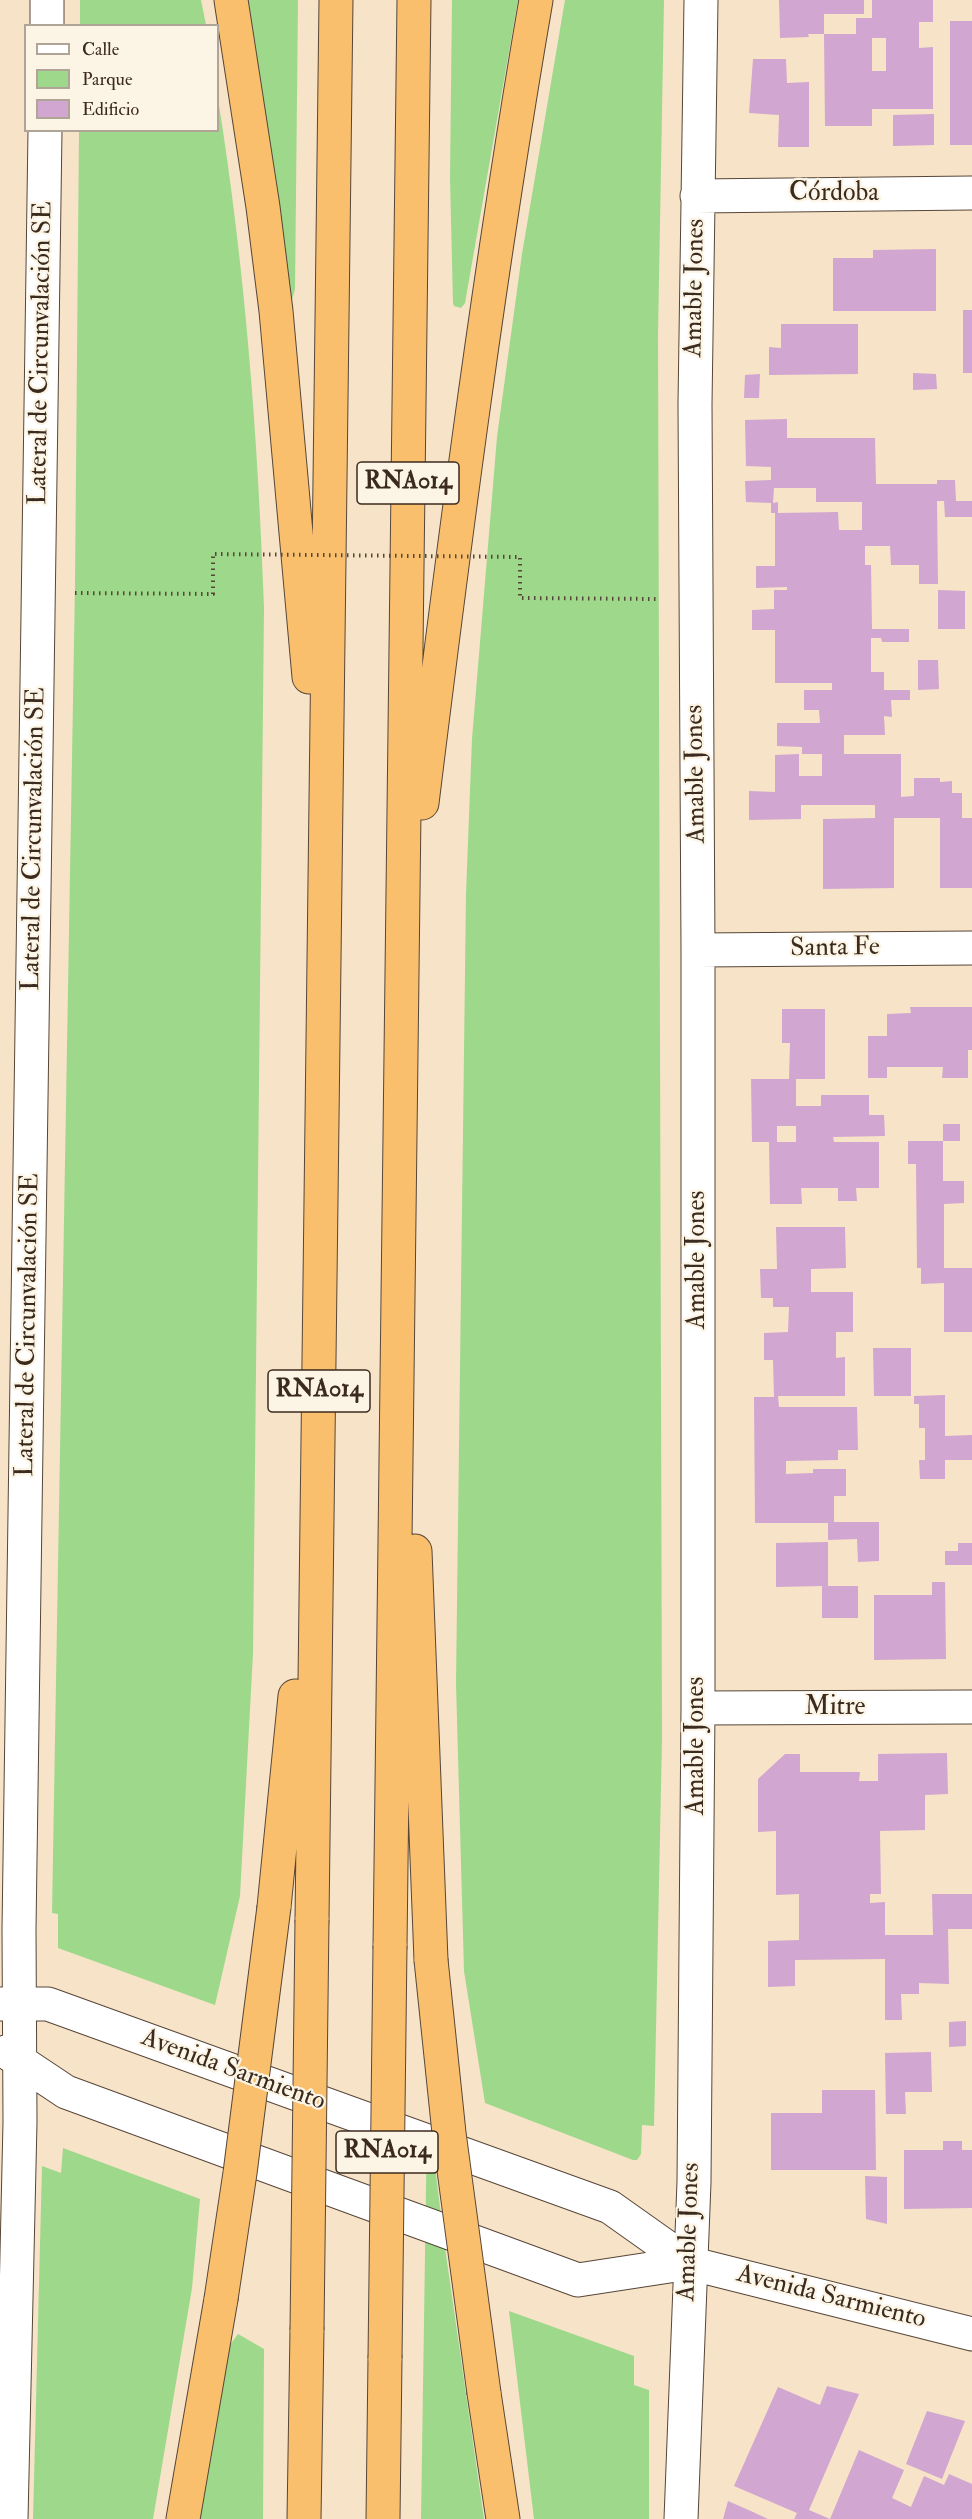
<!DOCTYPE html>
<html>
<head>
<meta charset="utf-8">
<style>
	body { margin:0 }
	#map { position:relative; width:972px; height:2519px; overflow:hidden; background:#f6e3c8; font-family:"IM FELL Double Pica",serif }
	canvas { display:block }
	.legend { position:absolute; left:24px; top:24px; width:195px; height:108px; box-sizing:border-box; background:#fcf5e5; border:2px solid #afa495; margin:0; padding:8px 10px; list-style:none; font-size:18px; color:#3b2a1e }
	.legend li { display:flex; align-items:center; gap:12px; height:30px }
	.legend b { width:30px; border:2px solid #afa495 }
</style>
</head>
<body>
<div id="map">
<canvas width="972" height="2519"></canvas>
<ul class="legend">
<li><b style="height:8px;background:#fff"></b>Calle</li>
<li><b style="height:16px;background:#9ed88b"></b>Parque</li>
<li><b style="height:16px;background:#d1a6d0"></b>Edificio</li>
</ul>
</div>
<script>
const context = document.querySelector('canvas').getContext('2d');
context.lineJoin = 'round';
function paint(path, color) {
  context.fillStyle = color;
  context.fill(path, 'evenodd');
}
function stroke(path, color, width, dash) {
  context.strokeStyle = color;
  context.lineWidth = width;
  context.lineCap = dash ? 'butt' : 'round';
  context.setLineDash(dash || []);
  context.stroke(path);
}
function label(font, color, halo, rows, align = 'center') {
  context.font = font + ' "IM FELL Double Pica",serif';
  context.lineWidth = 4.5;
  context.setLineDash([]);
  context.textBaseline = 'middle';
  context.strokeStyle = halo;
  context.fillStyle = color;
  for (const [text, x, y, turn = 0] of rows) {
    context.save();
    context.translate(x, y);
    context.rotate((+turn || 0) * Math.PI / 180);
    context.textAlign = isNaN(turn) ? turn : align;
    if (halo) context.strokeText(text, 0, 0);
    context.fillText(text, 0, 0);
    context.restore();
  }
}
const green = new Path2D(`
	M80 0H201L206 25H80Z
	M248 0H298L295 289 292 300H290L279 204Z
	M452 0H518L465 303 461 308 454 306 453 303 450 178Z
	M565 0H664L658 334 662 1738 654 2126 642 2125 641 2154 637 2160H633L485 2103 464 1971 456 1683 466 894 472 739 497 437 522 254Z
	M218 99C245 267 258 437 264 608L253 1653 240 1896 215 2005 58 1948V1914L52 1913 75 585 79 131 218 130Z
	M427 2123 430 2126 445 2248 484 2519H421Z
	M63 2148 200 2199 192 2288 153 2519H33L42 2166 61 2173Z
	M509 2311 634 2356V2385L649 2390V2519H534Z
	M238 2334 264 2349 263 2519H199L230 2345Z`);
const building = new Path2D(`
	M779 0H864V14H824V34H808L809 37 780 38Z
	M872 0H933V22H919V48L933 47V109H872V126H825L824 34H856V18H872ZM872 38H886V71H872Z
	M950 21H972V145H950Z
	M753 59H786L787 83 809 82V147H778L779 115 749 113Z
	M934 114V145L893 146V115Z
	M936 249V311H833V258H873V250Z
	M963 310H972V373H963Z
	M781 324H858V374L769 375V347L781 348Z
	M913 373 936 374 937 389 913 390Z
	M760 374 759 398H744L745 375Z
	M787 419V438H875L876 484H937V480H955L956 501H972V517H945L944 501H937L938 584H919V565H891L890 546H865V565H871L872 629H909V642H882L881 638H871V672H884V690H910V700H891L892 717 884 716 885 735H844V754H901V797L914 796V778H940V782L952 781V793H962V818H972V888H940V818H894V888L823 889V819L875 818V805H801V819L749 820V791L775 792V755L799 754V776H822V754H802V747L777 746V723H820L819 710H804V690H832V683H775V630H752V610L774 609V590H787V587L756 588V566H775V513H771V503L746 502 745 481 771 480V467L746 466 745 420ZM774 488H816V502H862V530H839L838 512 778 513V502L773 503Z
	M938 590 965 591V629H938Z
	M918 660H938L939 689 918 690Z
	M910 1007H972V1050H968V1078H942L943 1067H887V1078H868V1036H887V1014L911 1013Z
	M782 1009H825V1079H796V1106H821V1095H869V1115H884L885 1136 833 1137 834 1142H879V1188H856L857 1201H838V1188H801L802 1204H770L769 1142H752L751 1079H789L790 1043H782ZM777 1126H796V1142H777Z
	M943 1124H960V1141H943Z
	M908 1141H943V1181H964V1203L944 1204V1268H972V1332H944V1283L921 1284V1268H917L916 1164H908Z
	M776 1227H845L846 1268 811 1269V1292H853V1332H836V1358L845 1357V1396H778L779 1407H857L858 1450H838V1460L786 1461V1474L813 1473V1469H846V1496H834V1522H879V1561L858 1562 857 1539 828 1540V1523H755L754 1397H774L773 1360H764V1333L788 1332 789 1307H773V1298H761L760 1269H777Z
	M873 1348H911V1396H874Z
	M945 1395V1436L972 1435V1460H945V1479H920L919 1460H925V1428H919V1404H914V1396Z
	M828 1542V1586H858V1618H822V1586L776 1587V1543Z
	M958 1543H972V1565H945V1551H958Z
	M932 1582H945L946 1659 874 1660V1595H932Z
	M947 1753 948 1794 925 1795V1830L880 1831 881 1894H870V1903L885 1902V1935H933L932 1894H972V1929H948L949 1984 919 1983V1994H901L902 2020H885V1959L795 1960V1986L768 1987V1941L799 1940V1894L776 1895V1831L758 1832V1779L785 1754H800V1772H860L859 1781H878V1754Z
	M966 2021V2046L949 2047V2022Z
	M931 2052 932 2092H905L906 2114H886L885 2053Z
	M822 2090H875L876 2170H771V2113H822Z
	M943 2141H962V2150H972V2208L904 2209V2150H943Z
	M865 2176 887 2177V2224L866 2219Z
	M827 2386 859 2394 809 2510 830 2519 859 2450 904 2470 892 2498 911 2507 924 2476 944 2485 949 2474 972 2484V2519H794L797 2513 734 2486 778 2387 820 2405Z
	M927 2411 965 2421 942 2479 906 2464Z
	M728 2501 753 2512 768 2519H723Z`);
const minor = new Path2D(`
	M47 26V0
	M697 196 972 193
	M698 950 972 948
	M698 1708 972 1707
	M0 2004H48L610 2207 689 2263 972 2334
	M6 2052 66 2092 578 2280 689 2263
	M11 2519 20 2122 19 1929 45 130
	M681 2519 694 2182 698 1708V950L695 404 701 0`);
const highway = new Path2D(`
	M231 0 263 207 276 311 309 677
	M422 803C455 535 490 267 536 0
	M415 1551 431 1960
	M274 1907 295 1696
	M312 1920 336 0
	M390 1946 414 0
	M484 2393 503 2519
	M183 2519 221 2299
	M304 2519 307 2330
	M383 2519 385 2358`);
const pathBridge = new Path2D(`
	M75 593 213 594V554L520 557V598L659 599`);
const highwayBridge = new Path2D(`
	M431 1960 449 2133 484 2393
	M221 2299 240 2173 274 1907
	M307 2330 312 1920
	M385 2358 390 1946`);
const shields = [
	[408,483,102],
	[319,1391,102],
	[387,2152,102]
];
const shieldNames = [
	["RNA014",408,483],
	["RNA014",319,1391],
	["RNA014",387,2152]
];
const streetNames = [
	["Córdoba",834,194],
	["Amable Jones",696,288,-89],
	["Lateral de Circunvalación SE",42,353,-89],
	["Amable Jones",697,774,-91],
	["Lateral de Circunvalación SE",35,839,-89],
	["Santa Fe",835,949,-1],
	["Amable Jones",698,1260,-90],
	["Lateral de Circunvalación SE",29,1325,-89],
	["Mitre",835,1708],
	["Amable Jones",697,1746,-90],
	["Avenida Sarmiento",233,2071,20],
	["Amable Jones",690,2232,-88],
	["Avenida Sarmiento",831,2298,14]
];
paint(green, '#9ed88b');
paint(building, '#d1a6d0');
stroke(minor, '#574638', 35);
stroke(highway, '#574638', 35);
stroke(minor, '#fff', 33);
stroke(highway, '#f9bf6d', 33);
stroke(highwayBridge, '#574638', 35, []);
stroke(pathBridge, '#574638', 4, [1.5, 4.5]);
stroke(highwayBridge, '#f9bf6d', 33);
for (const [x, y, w] of shields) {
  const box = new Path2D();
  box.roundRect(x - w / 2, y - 21, w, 42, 4.5);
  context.fillStyle = '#fcf5e5';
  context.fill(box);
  stroke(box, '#3b2a1e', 1.5);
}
label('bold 24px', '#3b2a1e', null, shieldNames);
label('26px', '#3b2a1e', '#fcf5e5', streetNames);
</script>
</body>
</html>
